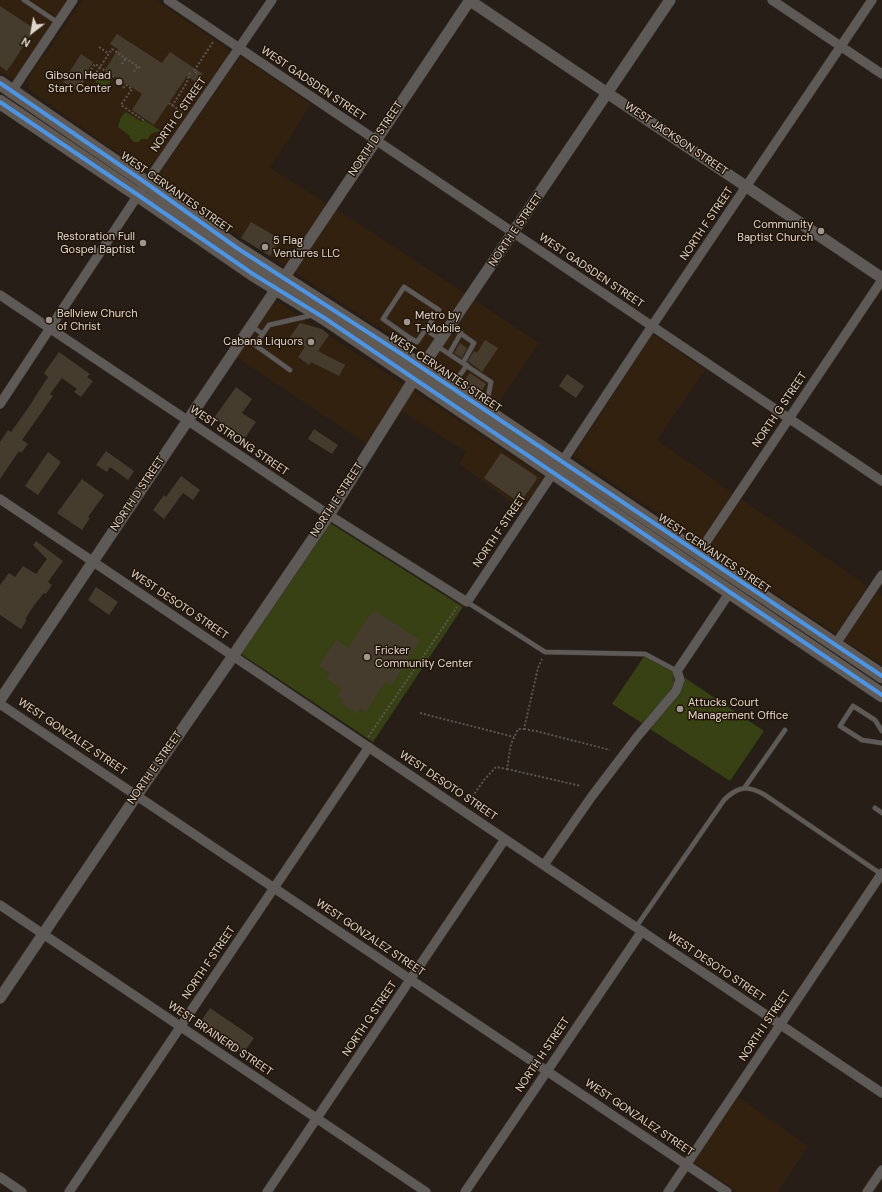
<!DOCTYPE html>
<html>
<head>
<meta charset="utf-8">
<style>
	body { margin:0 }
	#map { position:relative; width:882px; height:1192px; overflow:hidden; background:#261e17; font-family:"DM Sans",sans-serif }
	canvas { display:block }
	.north { position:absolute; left:12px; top:12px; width:40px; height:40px; -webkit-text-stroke:3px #221508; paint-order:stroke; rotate:211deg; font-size:11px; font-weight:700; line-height:16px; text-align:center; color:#e0d6ce }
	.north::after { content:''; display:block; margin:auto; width:14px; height:18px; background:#e0d6ce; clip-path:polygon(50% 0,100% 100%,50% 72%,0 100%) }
</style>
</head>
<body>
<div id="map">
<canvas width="882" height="1192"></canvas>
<div class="north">N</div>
</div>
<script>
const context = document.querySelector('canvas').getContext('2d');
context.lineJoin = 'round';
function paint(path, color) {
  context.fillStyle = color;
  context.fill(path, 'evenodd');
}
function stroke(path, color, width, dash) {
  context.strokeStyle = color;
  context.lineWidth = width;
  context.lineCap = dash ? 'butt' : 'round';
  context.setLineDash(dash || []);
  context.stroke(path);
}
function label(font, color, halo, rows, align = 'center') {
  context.font = font + ' "DM Sans",sans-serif';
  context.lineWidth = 3;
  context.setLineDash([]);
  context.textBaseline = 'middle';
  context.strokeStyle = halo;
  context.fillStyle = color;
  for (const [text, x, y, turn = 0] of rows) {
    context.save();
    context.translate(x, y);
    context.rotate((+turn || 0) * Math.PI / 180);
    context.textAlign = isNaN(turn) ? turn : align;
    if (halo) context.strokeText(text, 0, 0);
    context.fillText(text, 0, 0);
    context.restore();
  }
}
const built = new Path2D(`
	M0 0H67L13 80 0 71Z
	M82 0H156L228 49 229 53 228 58 154 165 146 170H142L29 90 28 79 41 57 45 55Z
	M240 56 311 104 270 168 327 204 285 266 155 180Z
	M336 209 466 294 423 356 294 272Z
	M275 300 404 385 367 444 236 357Z
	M474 300 539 343 497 405 432 362Z
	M653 334 705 370 657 440 733 493 700 542 573 456Z
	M413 390 544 477 522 510 459 464 466 452 400 410Z
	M741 499 868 586 836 634 708 548Z
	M877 592 882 596V665L844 640Z
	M738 1097 808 1146 778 1192H738L694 1162Z`);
const green = new Path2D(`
	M101 72 112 79 106 89 95 81Z
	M126 112 142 122 144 120 161 131C152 133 153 131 148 139H141L139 142H134L130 138V136L118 127C121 118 119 118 126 112Z
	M330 523 463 607 373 742 241 654Z
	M647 652 673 670C672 675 674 678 674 683 672 692 649 715 642 723L612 704Z
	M685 678 764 731 730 781 650 729 680 694Z`);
const building = new Path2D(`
	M0 6 35 29 7 71 0 66Z
	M117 34 162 63 170 52 203 74 197 83 187 76 154 125 132 110 142 94 105 70 118 49 110 44Z
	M81 54 93 62 76 90 63 82Z
	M251 222 280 239 270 256 241 238Z
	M300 323 322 329 329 335 318 351 345 365 339 376 311 362 309 365 298 357 305 347 290 337Z
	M485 340 498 348 482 372 468 361 474 351 477 353Z
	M460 343 467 348 462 358 454 353Z
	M59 352 90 374 87 377 93 381 81 397 74 392 77 389 62 378 50 394 53 396 22 440 28 444 21 453 19 451 0 479V442L8 430 11 432 26 411 48 377 44 373Z
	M470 373 486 384 480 393 464 381Z
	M567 374 584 386 576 398 559 386Z
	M236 387 252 399 242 413 256 422 245 438 214 418Z
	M314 429 338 445 332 454 308 439Z
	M106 451 134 471 128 480 110 467 107 472 96 465Z
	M48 452 61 462 38 495 25 486Z
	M501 453 536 476 537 479 520 503 484 478Z
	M181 476 200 490 193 500 183 493 164 519 153 510 164 495 166 497Z
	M82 479 104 495 88 517 90 518 82 530 57 513Z
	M36 541 63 561 48 582 52 585 46 594 44 593 35 604 25 619 27 620 21 629 0 615V585L9 573 15 577 23 566 36 574 47 559 33 545Z
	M96 587 118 602 109 615 88 600Z
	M373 610 420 640 391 686 385 682 366 712 361 708 357 714 341 703 343 700 337 696 342 688 326 679 330 673 319 666 336 640 348 648Z
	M210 1008 254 1038 243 1054 199 1024Z`);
const path = new Path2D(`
	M99 47 109 54
	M122 64 126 58
	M134 72 138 66
	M197 73 194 71 213 42
	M92 79 112 49 140 68
	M123 88 126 85
	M77 89 95 64 132 89 121 105 143 120 144 118
	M169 103 183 113
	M172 106 186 84 190 73
	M420 713 514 737
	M524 729 536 731 610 750
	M368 737 457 607
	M507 769 581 786
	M470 800 484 780 496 767 507 769 511 744 518 729H524L538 668 542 659`);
const service = new Path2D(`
	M24 0 57 22
	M251 326 263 334
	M450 326 474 343 463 363
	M426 330 441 340
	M437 346 491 382 486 407
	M401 352 410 338 383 319 404 287 439 310 417 342 410 338
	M449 354 461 333
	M290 370 255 345 269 325 313 315
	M456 380 486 402
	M455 382 467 365
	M467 602 545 652 645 654 677 671
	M882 731 875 720 853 706 840 726 862 740 882 743
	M745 787 785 730
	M875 808 882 813
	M636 927 724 800C738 786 748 785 765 795L881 874`);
const minor = new Path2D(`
	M168 0 882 481
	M772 0 882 74
	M12 91 73 0
	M0 295 329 515 467 602 553 473
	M0 404 138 195 272 0
	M562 462 652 326 872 0
	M0 499 882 1093
	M698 554 882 280
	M835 645 882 575
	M0 704 727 1192
	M544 865 592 796 637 737 676 691 680 680 677 671 730 592
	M0 905 426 1192
	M0 1177 22 1192
	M69 1192 369 747
	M267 1192 505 839
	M465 1192 642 931
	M668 1192 882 873
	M867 1192 882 1170`);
const tertiary = new Path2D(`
	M469 0 882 278
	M284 278 470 0
	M0 700 276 289
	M0 998 137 795 233 656 329 515 414 379 670 0`);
const primary = new Path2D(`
	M0 83 146 183 237 248 400 353 882 676
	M0 102 138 195 253 274 326 319 882 695`);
const cycleway = new Path2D(`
	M0 83 146 183 237 248 400 353 882 676
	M0 102 138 195 253 274 326 319 882 695`);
const markers = [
	[119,82,4,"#9f968e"],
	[821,231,4,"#9f968e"],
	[143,243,4,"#9f968e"],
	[265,247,4,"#9f968e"],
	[49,320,4,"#9f968e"],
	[407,322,4,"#9f968e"],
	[311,342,4,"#9f968e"],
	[367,657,4,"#9f968e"],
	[680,709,4,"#9f968e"]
];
const poiNames = [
	["Gibson Head",111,76,"right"],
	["Start Center",111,89,"right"],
	["Community",813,225,"right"],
	["Baptist Church",813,238,"right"],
	["Restoration Full",135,237,"right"],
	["Gospel Baptist",135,250,"right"],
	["5 Flag",273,241],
	["Ventures LLC",273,254],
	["Bellview Church",57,314],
	["of Christ",57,327],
	["Metro by",415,316],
	["T-Mobile",415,329],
	["Cabana Liquors",303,342,"right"],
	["Fricker",375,651],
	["Community Center",375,664],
	["Attucks Court",688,703],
	["Management Office",688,716]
];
const streetNames = [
	["WEST GADSDEN STREET",313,84,34],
	["NORTH C STREET",179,115,-55],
	["NORTH D STREET",376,139,-56],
	["WEST JACKSON STREET",676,139,34],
	["WEST CERVANTES STREET",176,193,35],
	["NORTH F STREET",707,224,-56],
	["NORTH E STREET",516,230,-56],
	["WEST GADSDEN STREET",591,271,34],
	["WEST CERVANTES STREET",445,373,34],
	["NORTH G STREET",780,410,-56],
	["WEST STRONG STREET",239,441,34],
	["NORTH D STREET",138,494,-56],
	["NORTH E STREET",337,500,-57],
	["NORTH F STREET",500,531,-56],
	["WEST CERVANTES STREET",714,554,34],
	["WEST DESOTO STREET",179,605,34],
	["WEST GONZALEZ STREET",72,737,34],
	["NORTH E STREET",155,768,-55],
	["WEST DESOTO STREET",448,786,34],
	["WEST GONZALEZ STREET",370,938,34],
	["NORTH F STREET",209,963,-56],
	["WEST DESOTO STREET",716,967,34],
	["NORTH G STREET",370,1019,-56],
	["NORTH I STREET",765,1026,-56],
	["WEST BRAINERD STREET",220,1039,34],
	["NORTH H STREET",543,1055,-56],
	["WEST GONZALEZ STREET",639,1118,34]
];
paint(built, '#332110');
paint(green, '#374113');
paint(building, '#463c2d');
stroke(service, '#3e3832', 5.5);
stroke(minor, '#3e3832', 10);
stroke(tertiary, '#3e3832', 12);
stroke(primary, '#3e3832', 15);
stroke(path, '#5c5653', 2, [2, 2]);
stroke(service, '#5d5a58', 4.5);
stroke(minor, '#5d5a58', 9);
stroke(tertiary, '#5d5a58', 11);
stroke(primary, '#605a57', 14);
stroke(cycleway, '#4d94e3', 4);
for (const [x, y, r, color] of markers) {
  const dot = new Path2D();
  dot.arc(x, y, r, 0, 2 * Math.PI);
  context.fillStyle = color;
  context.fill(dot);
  stroke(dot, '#221508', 1.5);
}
label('11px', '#e0d6ce', '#221508', poiNames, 'left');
label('11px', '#e0d6ce', '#221508', streetNames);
</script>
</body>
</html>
